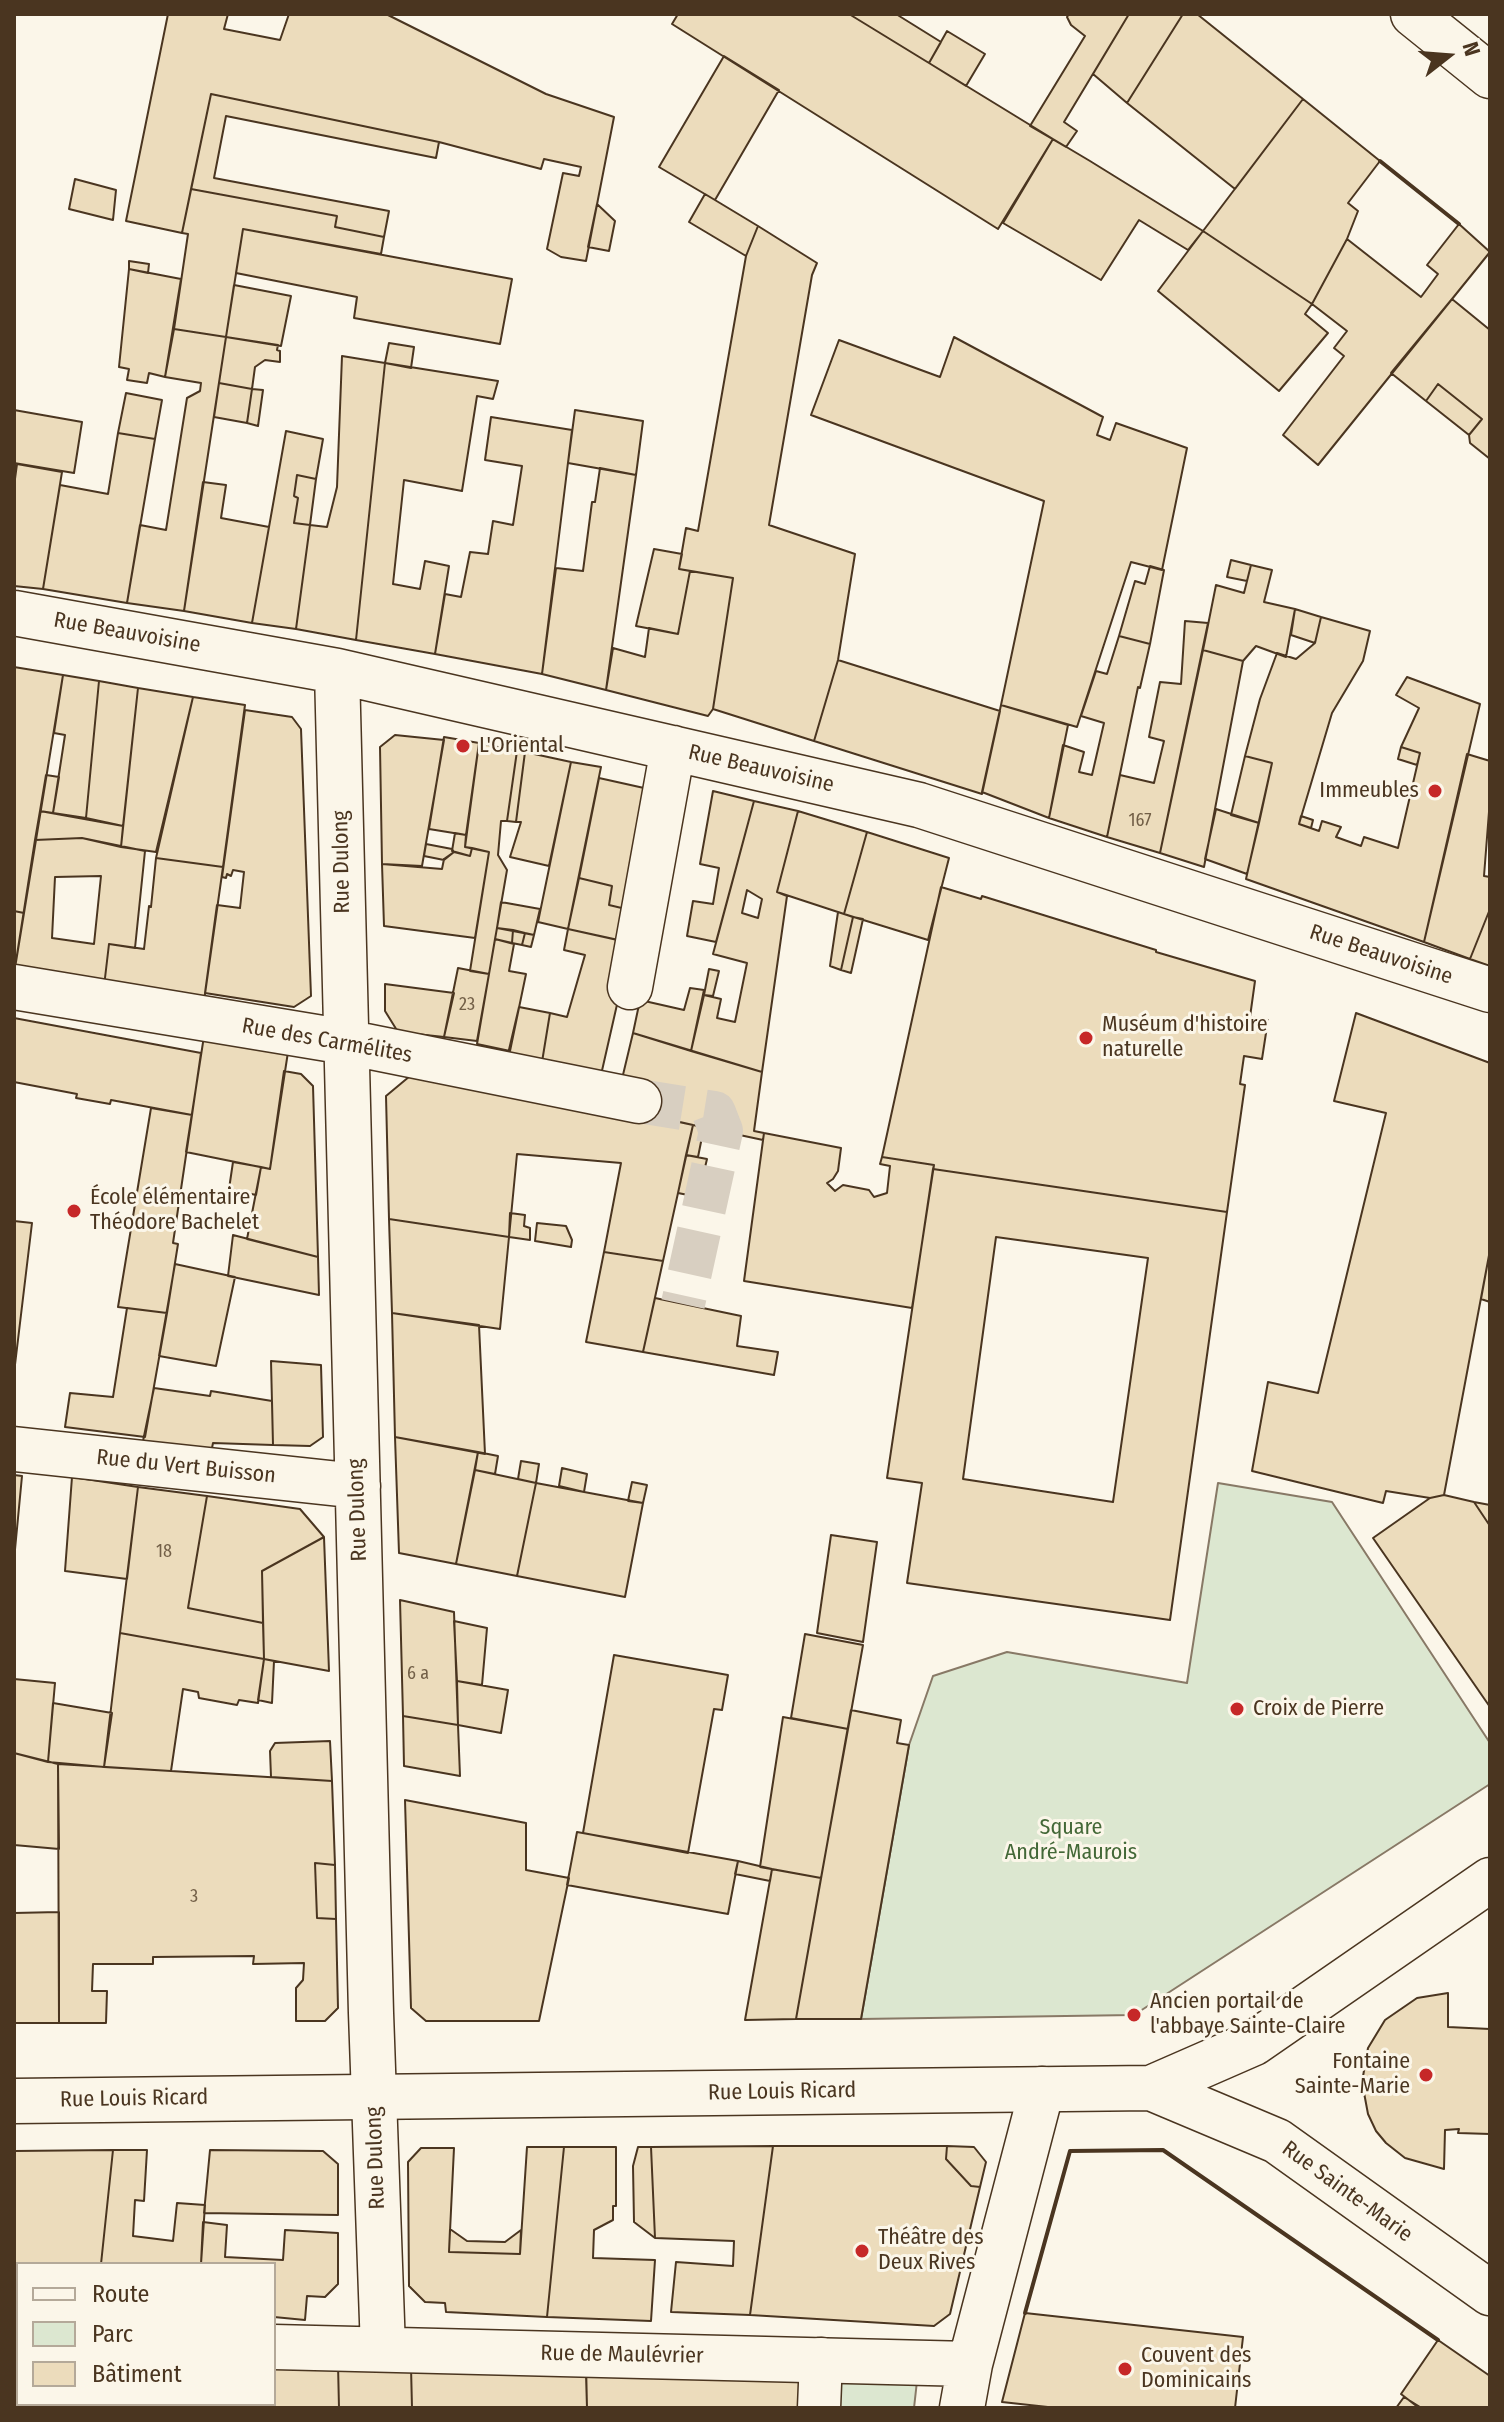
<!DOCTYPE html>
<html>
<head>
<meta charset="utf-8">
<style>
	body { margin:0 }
	#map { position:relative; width:1504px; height:2422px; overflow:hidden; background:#fbf6e9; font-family:"Fira Sans Condensed",sans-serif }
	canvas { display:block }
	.frame { position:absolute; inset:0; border:16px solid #4a3520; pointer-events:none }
	.legend { position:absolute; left:16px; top:2262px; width:260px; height:144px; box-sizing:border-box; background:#fbf6e9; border:2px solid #b4a999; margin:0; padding:10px 14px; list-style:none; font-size:24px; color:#4a3520 }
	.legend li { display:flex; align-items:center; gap:16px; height:40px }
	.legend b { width:40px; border:2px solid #b4a999 }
	.north { position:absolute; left:1408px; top:16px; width:80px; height:80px; -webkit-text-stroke:6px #fbf6e9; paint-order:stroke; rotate:73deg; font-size:22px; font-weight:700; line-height:32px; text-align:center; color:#4a3520 }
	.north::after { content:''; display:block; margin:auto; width:28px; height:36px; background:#4a3520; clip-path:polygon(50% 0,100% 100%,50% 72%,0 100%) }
</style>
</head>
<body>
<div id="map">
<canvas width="1504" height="2422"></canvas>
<div class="frame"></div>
<ul class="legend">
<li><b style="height:10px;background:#fbf6e9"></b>Route</li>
<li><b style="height:22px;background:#dce7d0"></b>Parc</li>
<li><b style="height:22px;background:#ecdcbc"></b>Bâtiment</li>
</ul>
<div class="north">N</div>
</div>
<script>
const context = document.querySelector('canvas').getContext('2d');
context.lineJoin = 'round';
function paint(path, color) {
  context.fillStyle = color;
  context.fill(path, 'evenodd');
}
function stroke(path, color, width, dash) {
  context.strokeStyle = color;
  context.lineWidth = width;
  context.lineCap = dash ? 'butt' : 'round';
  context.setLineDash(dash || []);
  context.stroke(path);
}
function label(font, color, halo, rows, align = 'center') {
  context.font = font + ' "Fira Sans Condensed",sans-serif';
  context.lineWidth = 6;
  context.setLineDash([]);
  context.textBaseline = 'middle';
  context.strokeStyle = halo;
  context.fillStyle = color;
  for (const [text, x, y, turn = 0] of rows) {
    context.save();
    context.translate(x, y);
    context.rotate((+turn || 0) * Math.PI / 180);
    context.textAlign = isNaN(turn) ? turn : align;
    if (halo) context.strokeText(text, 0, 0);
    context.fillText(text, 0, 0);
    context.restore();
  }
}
const green = new Path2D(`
	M1218 1483 1332 1502 1490 1743V1784L1134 2015 861 2019 909 1745 933 1676 1007 1652 1187 1683Z
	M821 2359 919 2363 914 2408H819Z`);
const building = new Path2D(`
	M168 14H228L224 29 280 40 289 14H386L546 94 614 117 586 261 561 257 547 249 563 173 579 176 581 167 544 159 541 169 439 142 211 94 182 233 126 221Z
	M678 14H849L1053 139 998 229 672 24Z
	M849 14H896L941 42 929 63Z
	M1069 14H1129L1064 122 1077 131 1066 147 1030 126 1085 36 1071 25 1067 17Z
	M1129 14H1183L1127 103 1093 74Z
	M1183 14H1197L1303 99 1235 189 1127 103Z
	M947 31 985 54 966 86 929 63Z
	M724 56 779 90 715 200 659 167Z
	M211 94 439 142 436 158 226 116 214 178 389 211 384 237 335 227 337 216 191 189Z
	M1303 99 1380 161 1348 203 1358 211 1347 239 1312 304 1203 231Z
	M1053 139 1090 161 1203 231 1188 250 1139 220 1101 280 1003 223Z
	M75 179 116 190 113 220 69 209Z
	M191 189 337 216 335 227 384 237 381 254 243 229 226 337 174 329 188 234 182 233Z
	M705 194 758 226 746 256 689 222Z
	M597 204 615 221 609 251 588 247Z
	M1459 224 1490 252 1318 465 1283 435 1344 356 1334 348 1347 331 1312 304 1347 239 1421 297 1438 274 1427 265Z
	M758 226 817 263 812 275 769 525 855 554 838 660 814 741 713 709 733 578 679 569 686 528 698 531 746 256Z
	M243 229 512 279 500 344 354 318 357 297 236 273Z
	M1203 231 1312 304 1305 314 1328 333 1279 391 1158 291Z
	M129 261 149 264 148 273 129 269Z
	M129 269 181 279 165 377 149 373 147 383 127 380 129 369 119 367Z
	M234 285 291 296 281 346 226 337Z
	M1452 299 1490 330V459L1470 443 1469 435 1482 419 1438 384 1426 401 1391 373Z
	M174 329 226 337 184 611 127 603 140 525 166 530 187 398 200 391 201 383 165 377Z
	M226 337 278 345 277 350 280 351V362L265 360 255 367 252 389 219 383Z
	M954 337 1103 417 1097 435 1110 440 1116 423 1187 448 1162 570 1131 562 1077 727 1001 705 1044 501 811 415 839 340 940 377Z
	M389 343 414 347 411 368 385 363Z
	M342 356 385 363 356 640 296 629 310 525 327 527 337 487Z
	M385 363 498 381 493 399 477 396 462 491 404 480 393 584 420 589 425 561 449 566 435 654 356 640Z
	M219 383 252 389 247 423 214 417Z
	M1438 384 1482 419 1469 435 1426 401Z
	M252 389 263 390 258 426 247 423Z
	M126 393 162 400 155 439 118 433Z
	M14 410 82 422 74 473 14 463Z
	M575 410 643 421 636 475 568 463Z
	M491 417 572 430 542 674 435 654 445 594 461 597 470 552 488 554 493 521 513 525 522 466 485 460Z
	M286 431 323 439 316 479 297 475 294 496 298 498 294 523 310 525 296 629 252 623Z
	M118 433 155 439 127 603 43 589 60 485 108 494Z
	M17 464 62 472 43 589 14 586V486Z
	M600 468 636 475 606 690 542 674 556 568 583 571 592 502H595Z
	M297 475 316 479 310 525 294 523 298 498 294 496Z
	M203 482 226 485 221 518 269 527 252 623 184 611Z
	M654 549 682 554 679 569 690 571 678 634 636 626Z
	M1231 560 1251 565 1247 581 1227 577Z
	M1251 565 1272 570 1264 602 1295 609 1286 657 1256 646 1243 661 1203 650 1216 585 1244 593Z
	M1150 566 1164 570 1150 644 1119 636 1135 581 1145 584Z
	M690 571 733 578 713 709 708 716 606 690 613 648 645 657 649 628 678 634Z
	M1295 609 1321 617 1315 643 1291 635Z
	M1321 617 1370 631 1363 661 1332 713 1299 824 1319 831 1322 821 1341 827 1336 837 1361 846 1364 837 1398 848 1420 753 1401 747 1419 708 1396 695 1407 677 1480 704 1424 942 1246 879 1272 763 1245 756 1260 699 1277 653 1296 659 1315 643Z
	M1185 621 1208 623 1160 853 1107 837 1120 775 1154 783 1164 741 1149 737 1160 682 1181 684Z
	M1119 636 1150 644 1140 688 1138 687 1107 837 1049 818 1063 745 1084 752 1079 772 1092 775 1104 723 1081 716 1096 671 1107 674Z
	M1203 650 1243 661 1204 867 1160 853Z
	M838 660 1000 711 982 794 814 741Z
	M14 667 63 675 24 913 14 911Z
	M63 675 99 681 86 818 53 813 65 735 54 733Z
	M99 681 138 688 123 826 86 818Z
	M138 688 193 697 156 852 121 847Z
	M193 697 245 705 223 867 156 858Z
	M1001 705 1068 725 1049 818 982 792Z
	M245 710 292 717 301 729 311 996 294 1007 205 993 217 905 240 908 244 872 233 870 231 876 227 874 226 878 222 877Z
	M395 735 444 740 422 866 382 864 380 747Z
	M444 737 479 743 466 835 429 829Z
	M479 743 517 751 507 821H501L498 855 507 870 489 974 470 971 489 852 465 847Z
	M1401 747 1420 753 1417 765 1398 759Z
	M517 751 525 752 516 822 507 821Z
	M525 752 571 762 549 866 510 857 521 822H516Z
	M1467 754 1490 761V799L1484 876 1490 877V909L1470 959 1424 942Z
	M1245 756 1272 763 1259 823 1231 815Z
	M571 762 601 767 568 929 538 922Z
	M46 775 59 777 53 813 40 811Z
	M599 778 644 788 630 910 609 905 612 886 579 878Z
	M713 791 754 801 716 942 687 936 693 901 713 904 719 868 700 864Z
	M754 801 798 811 777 892 787 896 762 1072 691 1051 704 995 721 999 717 1018 735 1022 747 963 713 954ZM747 890 762 899 758 918 742 913Z
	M1216 809 1259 823 1247 874 1205 859Z
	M40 811 123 826 121 847 82 838 35 840Z
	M798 811 867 832 844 914 777 892Z
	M1301 816 1313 820 1311 828 1299 824Z
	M867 832 949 858 928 940 844 914Z
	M455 833 466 835 465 847 472 848 470 856 452 851Z
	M82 838 145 851 135 948 109 944 103 995 14 974 35 840ZM101 876 94 944 52 938 55 877Z
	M426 844 452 849 454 852 444 860 424 856Z
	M472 848 489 852 475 938 384 926 382 864 442 869 444 859 454 852 470 856Z
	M156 858 223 867 203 1008 103 995 109 944 144 949 149 906 151 907Z
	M579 878 612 886 609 905 630 910 623 941 568 929Z
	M941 887 981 899 982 896 1156 950V952L1255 981 1250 1017 1268 1020 1262 1059 1244 1056 1240 1084 1245 1085 1227 1212 933 1169 934 1165 882 1157Z
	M501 902 540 909 534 935 497 928Z
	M1490 909V966L1470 959Z
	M14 911 24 913 14 974Z
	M838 912 853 917 841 970 830 966Z
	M853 917 863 919 851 973 841 970Z
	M497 928 513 930 512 943 495 939Z
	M568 929 631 943 601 1075 542 1062 550 1013 567 1017 585 955 564 950Z
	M513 930 525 933 522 945 512 943Z
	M525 933 534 935 531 947 522 945Z
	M495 939 514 944 509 971 526 974 510 1051 477 1044Z
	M458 968 489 974 477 1041 444 1037Z
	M709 969 719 971 713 996 704 995Z
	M385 984 454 993 444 1037 398 1032 385 1011Z
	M690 988 704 990 691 1051 633 1033 640 1000 684 1010Z
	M519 1007 550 1013 542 1062 508 1054Z
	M1356 1013 1490 1063V1250L1444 1495 1430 1498 1386 1491 1383 1503 1252 1471 1268 1382 1318 1393 1386 1113 1334 1101Z
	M14 1018 201 1053 192 1115 111 1100 110 1104 76 1098 77 1094 14 1082Z
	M633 1033 762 1072 754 1131 764 1133 763 1140 651 1116 657 1086 622 1079Z
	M204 1036 288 1052 270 1169 186 1152Z
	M284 1071 301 1074 313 1086 318 1257 247 1239 261 1167 270 1169Z
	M416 1071 614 1107 693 1125 663 1261 604 1252 621 1163 517 1154 509 1237 389 1219 386 1096Z
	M151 1108 192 1115 173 1243 178 1244 167 1313 118 1307Z
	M693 1125 704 1127 698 1157 686 1155Z
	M764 1133 841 1148 838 1171 833 1179 827 1183 835 1191 843 1185 869 1190 874 1197 887 1193 890 1166 880 1164 882 1157 934 1165 912 1308 744 1281Z
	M686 1155 707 1159 698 1197 678 1193Z
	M233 1162 261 1167 256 1195 229 1189Z
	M933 1169 1227 1212 1170 1620 907 1583 922 1483 887 1478ZM996 1237 1148 1258 1113 1502 963 1479Z
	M510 1213 525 1215 524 1226 530 1228V1240L509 1237Z
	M389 1219 509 1237 500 1329 392 1313Z
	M14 1221 32 1223 14 1373Z
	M537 1223 566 1226 572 1240 571 1247 535 1241Z
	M233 1235 318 1257 319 1295 228 1276Z
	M1490 1250V1302L1481 1299Z
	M604 1252 663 1261 643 1352 586 1342Z
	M175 1264 235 1277 216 1366 159 1356Z
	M655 1298 741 1316 737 1346 778 1352 774 1375 643 1352Z
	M127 1308 167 1313 145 1437 65 1427 70 1393 113 1397Z
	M392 1313 479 1325 485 1454 395 1437Z
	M271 1361 321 1365 323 1437 310 1446 273 1445Z
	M154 1388 210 1396 211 1391 272 1401 273 1445 213 1443 211 1453 143 1441Z
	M395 1437 478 1452 456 1564 399 1553Z
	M478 1452 498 1456 495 1474 475 1470Z
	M521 1461 539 1464 536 1483 518 1479Z
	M562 1468 587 1474 584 1492 559 1486Z
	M475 1470 536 1483 517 1576 456 1564Z
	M14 1475 22 1476 14 1560Z
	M72 1477 138 1487 127 1579 65 1571Z
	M632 1482 647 1485 643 1503 628 1501Z
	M536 1483 643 1503 625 1597 517 1576Z
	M138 1487 207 1496 188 1608 263 1623 264 1659 120 1633Z
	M1444 1495 1474 1502 1490 1526V1707L1373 1538 1430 1498Z
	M207 1496 300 1509 324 1537 262 1571 263 1623 188 1608Z
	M1474 1502 1490 1505V1526Z
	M831 1535 877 1542 863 1642 817 1633Z
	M324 1537 329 1671 264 1659 262 1571Z
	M400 1600 454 1612 458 1725 403 1716Z
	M454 1621 487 1628 482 1685 457 1681Z
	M120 1633 264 1659 258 1703 239 1700 237 1705 199 1698 198 1692 183 1689 171 1771 104 1767Z
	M805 1634 863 1645 848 1729 791 1718Z
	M614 1655 728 1675 722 1710 714 1709 688 1853 583 1833Z
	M264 1659 274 1661 272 1703 258 1700Z
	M14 1679 55 1683 48 1762 14 1753Z
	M457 1681 508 1690 501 1733 458 1725Z
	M53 1703 112 1713 104 1767 48 1762Z
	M851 1710 901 1720 897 1743 909 1745 861 2019H796Z
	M403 1716 458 1725 460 1776 404 1766Z
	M783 1717 848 1729 821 1878 760 1867Z
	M330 1741 332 1781 271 1777 270 1751 275 1743Z
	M14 1753 58 1764 59 1849 14 1845Z
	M58 1764 332 1781 335 1865 315 1863 317 1918 336 1919 338 2008 325 2021H296V1988L303 1980 304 1963 253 1964 254 1956 153 1957V1964H93L92 1991H107L106 2023H59Z
	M405 1800 526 1823V1870L569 1878 539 2021H426L411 2008Z
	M577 1832 738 1861 728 1914 567 1885Z
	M738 1861 772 1869 770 1881 735 1874Z
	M315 1863 335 1865 336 1919 317 1918Z
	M772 1869 821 1878 796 2019 745 2020Z
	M59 1912V2023H14V1913Z
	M1448 1993V2027L1490 2029V2134L1458 2133 1459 2129 1445 2130 1444 2169 1405 2158 1386 2143 1376 2131 1368 2114 1362 2082 1368 2048 1385 2020 1417 1998Z
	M773 2146 750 2315 671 2312 676 2262 733 2266 734 2241 655 2238 651 2147Z
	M773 2146H947L946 2159 971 2186 980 2187 950 2314 934 2326 750 2315Z
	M947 2146 974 2147 986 2162 980 2187 971 2186 946 2159Z
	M527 2147H564L547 2317 446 2312 445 2303 425 2302 409 2286 408 2162 421 2148H454L449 2252 520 2254Z
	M564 2147H616V2206H613V2220L594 2230 593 2258 655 2260 651 2321 547 2317Z
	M638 2147H651L655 2238 634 2222 633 2166Z
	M113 2150H147L144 2201 135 2200 133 2236 173 2241 177 2203 205 2205 201 2264H101Z
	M113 2150 101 2264H18V2288H14V2151Z
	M210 2150 323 2151 338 2164V2215L204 2213Z
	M203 2222 227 2225 225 2257 283 2260 285 2230 338 2233V2284L325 2297 307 2296 305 2320 274 2317V2264H201Z
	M450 2229 467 2241 505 2242 521 2230 520 2254 449 2252Z
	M1025 2313 1243 2337 1235 2408H1057L1002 2402Z
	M1438 2340 1490 2376V2408H1419L1401 2394Z
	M338 2364 339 2408H14V2374H18V2404H274V2365Z
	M338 2364 411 2367 412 2408H339Z
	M586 2364 808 2371V2408H587Z
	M411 2367 586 2374 587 2408H412Z
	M1404 2397 1420 2407 1396 2408Z`);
const minorTunnel = new Path2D(`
	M639 1101 714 1113 721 1131 683 1304`);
const pedestrian = new Path2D(`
	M819 2408 821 2359`);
const minor = new Path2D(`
	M14 613 337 671 919 805 1490 990
	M337 671 371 2013 383 2349
	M14 987 346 1042 639 1101
	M630 987 673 748
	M14 1449 358 1486
	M14 2341H18
	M274 2347 970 2364
	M962 2408 970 2364 1042 2089`);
const tertiary = new Path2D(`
	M1151 2088 1277 2141 1490 2293
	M14 2101 1151 2088 1254 2043 1490 1880`);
const primary = new Path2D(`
	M1413 14 1490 76`);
const wall = new Path2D(`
	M1380 161 1459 224
	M1025 2313 1070 2151 1163 2150 1438 2340`);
const markers = [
	[463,746,8,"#c62828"],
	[1435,791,8,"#c62828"],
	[1086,1038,8,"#c62828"],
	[74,1211,8,"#c62828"],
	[1237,1709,8,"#c62828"],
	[1134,2015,8,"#c62828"],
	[1426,2075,8,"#c62828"],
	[862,2251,8,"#c62828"],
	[1125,2369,8,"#c62828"]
];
const numberNames = [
	["167",1140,821],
	["23",467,1005],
	["18",164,1552],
	["6 a",418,1674],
	["3",194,1897]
];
const streetNames = [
	["Rue Beauvoisine",127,633,10],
	["Rue Beauvoisine",761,769,13],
	["Rue Dulong",342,862,-91],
	["Rue Beauvoisine",1381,955,18],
	["Rue des Carmélites",327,1041,10],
	["Rue du Vert Buisson",186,1467,6],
	["Rue Dulong",358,1510,-92],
	["Rue Louis Ricard",782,2092,-1],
	["Rue Louis Ricard",134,2099,-1],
	["Rue Dulong",376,2158,-92],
	["Rue Sainte-Marie",1347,2192,36],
	["Rue de Maulévrier",622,2355,1]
];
const poiNames = [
	["L'Oriental",479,746],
	["Immeubles",1419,791,"right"],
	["Muséum d'histoire",1102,1025],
	["naturelle",1102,1050],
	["École élémentaire",90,1198],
	["Théodore Bachelet",90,1223],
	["Croix de Pierre",1253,1709],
	["Ancien portail de",1150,2002],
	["l'abbaye Sainte-Claire",1150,2027],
	["Fontaine",1410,2062,"right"],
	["Sainte-Marie",1410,2087,"right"],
	["Théâtre des",878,2238],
	["Deux Rives",878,2263],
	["Couvent des",1141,2356],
	["Dominicains",1141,2381]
];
const parkNames = [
	["Square",1071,1828],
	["André-Maurois",1071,1853]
];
paint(green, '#dce7d0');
stroke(green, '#887966', 2);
paint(building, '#ecdcbc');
stroke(building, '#4a3520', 2);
stroke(minorTunnel, '#d8cfc1', 44, [44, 22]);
stroke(pedestrian, '#4a3520', 45);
stroke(minor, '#4a3520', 47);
stroke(tertiary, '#4a3520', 47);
stroke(primary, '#4a3520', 47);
stroke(pedestrian, '#fbf6e9', 42);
stroke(minor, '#fbf6e9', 44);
stroke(tertiary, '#fbf6e9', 44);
stroke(primary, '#fbf6e9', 44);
stroke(wall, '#4a3520', 4);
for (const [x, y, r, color] of markers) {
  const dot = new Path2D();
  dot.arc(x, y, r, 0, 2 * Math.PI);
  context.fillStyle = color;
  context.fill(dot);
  stroke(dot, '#fbf6e9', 3);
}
label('18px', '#725f47', null, numberNames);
label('22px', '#4a3520', '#fbf6e9', streetNames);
label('22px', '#4a3520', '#fbf6e9', poiNames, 'left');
label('22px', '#436837', '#fbf6e9', parkNames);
</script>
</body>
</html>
